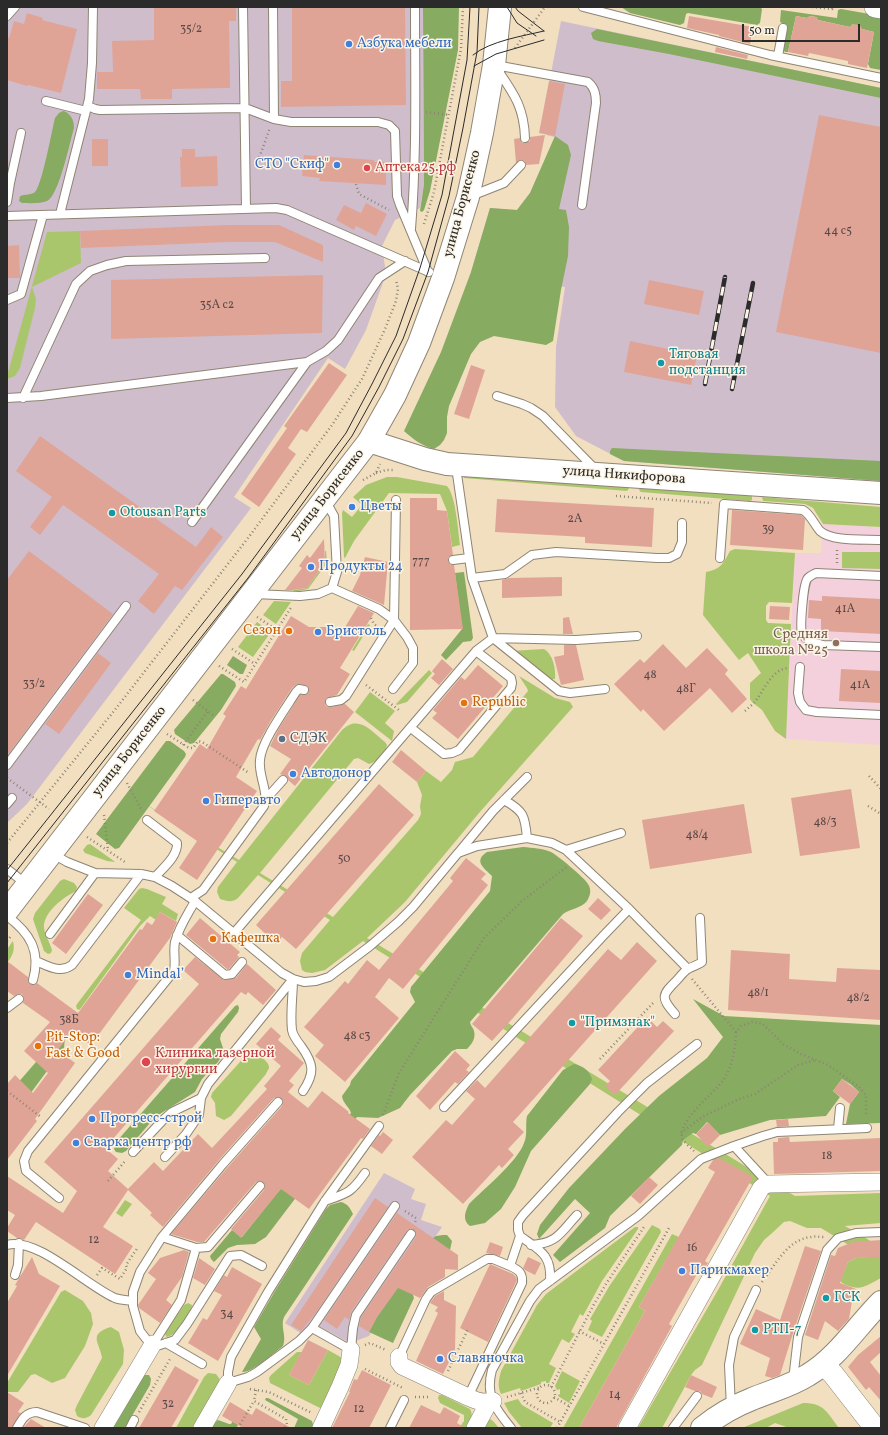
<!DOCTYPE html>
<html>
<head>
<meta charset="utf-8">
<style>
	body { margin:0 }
	#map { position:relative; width:888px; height:1435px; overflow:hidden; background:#f1dfbf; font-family:Vollkorn,serif }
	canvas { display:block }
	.frame { position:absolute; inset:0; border:8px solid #2b2b2b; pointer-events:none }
	.scale { position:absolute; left:742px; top:24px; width:118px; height:18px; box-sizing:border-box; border:2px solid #2b2b2b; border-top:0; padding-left:5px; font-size:12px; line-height:14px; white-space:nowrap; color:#2b2b2b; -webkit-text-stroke:3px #fcf5e5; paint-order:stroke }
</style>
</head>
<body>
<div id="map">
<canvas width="888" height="1435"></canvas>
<div class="frame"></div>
<div class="scale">50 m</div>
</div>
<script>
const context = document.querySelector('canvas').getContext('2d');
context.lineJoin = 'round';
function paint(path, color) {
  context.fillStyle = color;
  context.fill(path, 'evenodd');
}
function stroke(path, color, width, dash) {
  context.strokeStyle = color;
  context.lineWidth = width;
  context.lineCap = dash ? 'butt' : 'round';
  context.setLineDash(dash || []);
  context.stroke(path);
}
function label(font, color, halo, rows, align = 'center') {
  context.font = font + ' Vollkorn,serif';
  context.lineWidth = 3;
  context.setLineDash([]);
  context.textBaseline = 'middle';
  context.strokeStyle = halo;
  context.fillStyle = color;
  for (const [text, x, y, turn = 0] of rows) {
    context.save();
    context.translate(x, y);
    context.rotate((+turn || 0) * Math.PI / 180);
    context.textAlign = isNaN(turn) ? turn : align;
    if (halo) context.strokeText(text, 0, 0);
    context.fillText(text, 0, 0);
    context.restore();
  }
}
const built = new Path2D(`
	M823 524 881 527V745L786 739 795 553H821Z`);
const industrial = new Path2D(`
	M7 7H423L424 184 420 208 395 220 382 246 386 274 366 330 345 369 328 358 234 497 251 508 27 804 7 823Z
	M561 21 881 88V481L624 461 576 436 555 407 556 347 565 287 471 272 490 208 517 210 530 193 555 137 546 135 548 122 542 120Z
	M384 1173 415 1189 411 1199 426 1204 421 1220 442 1227 379 1318 369 1336 350 1343 313 1323 302 1334 285 1323Z`);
const green = new Path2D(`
	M80 231 81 263 32 287 36 299 35 308 20 368 15 376 7 379V376L47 232Z
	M463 473 630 487 627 491 464 478Z
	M387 477H397L447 486C456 496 458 531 460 545L452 547 447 511 440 494 389 493 354 541 345 558 344 557 342 513 343 510 352 517 362 505 353 497 366 485Z
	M640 487 751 495 752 497V500L750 501 641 492 639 490Z
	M762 497 881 507V527L823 524 813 508 805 504 763 501Z
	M735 549 795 553 792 603 769 602 766 606V620L768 623 791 624 786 739 775 731 762 710 752 702 750 699V683L761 673 748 653 739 660 703 615 706 572C721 569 723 564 730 551Z
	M325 551H326L327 563 308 589 294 592V590L307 588 325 563Z
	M842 552H881V569L842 568Z
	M274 601 291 602 276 624 263 615Z
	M257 622 271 632 253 657 238 647Z
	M368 624 370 625 354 651 352 650Z
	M544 649C553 654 556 669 555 679H552L515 659 511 651Z
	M429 670 432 673 407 702 397 705 396 704Z
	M519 676 555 698 570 702 573 707 479 813 405 902 367 938 795 1196 881 1193V1223L845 1226 881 1247V1278C869 1284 862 1291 849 1286 845 1285 843 1284 840 1281L848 1262 856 1258 868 1257 821 1228H807L790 1221 784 1222 771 1234 764 1240 755 1253 702 1365 695 1370 691 1375 682 1392 662 1428H638L718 1290 770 1196 363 941 325 970 312 973 305 972 302 970 300 961 302 953 330 920 258 875 238 898C232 903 227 901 220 899L217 892 218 887 237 862 137 799 239 860 342 730C359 714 371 731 385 742L387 745C386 753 377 762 369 764L358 758 354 759 260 873 333 917 418 820 421 814 420 806 422 795 417 782 426 771 441 782 452 770 455 762 473 757 528 691 527 688Z
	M370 692 395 711 385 723 394 731 392 741 355 712Z
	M90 844 114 861 115 862 107 861 85 853 83 850 87 845Z
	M64 879 74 883 77 887 76 891C64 897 43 912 44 928 45 935 50 943 52 950L51 953 48 954 44 951 33 919 35 913 60 881Z
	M142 888 147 889 166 897 162 904 178 914 176 921 160 912 156 920 150 916 140 926 81 1008 79 1010 77 1009 76 1006 77 1004 141 920 124 908 139 889Z
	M13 941C15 950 13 955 7 963V949Z
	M251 1052C256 1053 270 1061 269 1068 269 1069 266 1073 266 1074L231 1116 224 1120 216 1116 215 1103 211 1097 212 1093 248 1053Z
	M125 1200 132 1204 122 1217 116 1213Z
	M652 1225 660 1229 661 1232 602 1337 588 1330 592 1321 590 1319 610 1285Z
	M635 1227H638V1229L602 1281 583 1316 580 1314 571 1332 575 1334 569 1343 562 1339 549 1364 556 1368 549 1383H546V1381L541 1382V1384L521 1391 520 1388 501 1394C497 1386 499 1379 501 1371L537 1305 546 1294Z
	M672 1234 679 1237 639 1307 645 1311 579 1428H563Z
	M65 1290 83 1301 91 1313 93 1324 85 1346 65 1378 52 1383 35 1374 31 1375 18 1392H7V1383L61 1292Z
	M188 1303 192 1305C191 1316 177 1336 166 1337L165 1333 184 1305Z
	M111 1327 119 1332 124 1350 123 1364 91 1415C86 1419 82 1419 77 1416L75 1410 77 1405 102 1358C100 1343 87 1334 111 1327Z
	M328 1350 346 1360 326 1408H320L270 1383 269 1378 271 1375 297 1352H302L289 1375 309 1385Z
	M562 1371 580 1381 569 1403 558 1396V1395L560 1394V1389L557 1390 555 1386Z
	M208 1373 216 1374 219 1378 220 1382 192 1428H176L204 1377Z
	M439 1395H442L470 1409C474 1416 470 1422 466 1428H459L464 1421V1415L440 1403 438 1398Z
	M518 1399 522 1405 553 1423 550 1428H522L509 1412 504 1403Z
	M803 1403C825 1403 827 1413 839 1428H789L775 1423 766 1428H742Z
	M490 1419 493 1421 499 1428H482L488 1420Z`);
const forest = new Path2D(`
	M423 7H459L458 50 430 191 424 210 422 212 420 211 424 184Z
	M621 7H760L762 9 760 23 757 25 688 13 686 14 684 23 680 25 630 13Z
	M841 9 881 16V70L870 68 868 64 874 32 862 29 853 24 850 27 818 20 816 17 810 16 807 18 796 16 788 52H785L783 49 787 25 780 22 781 10 837 18 838 10Z
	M597 29 881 88V98L669 54 598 41 593 39 591 33Z
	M63 111 66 112C72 116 74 121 74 128 70 141 59 196 47 201 40 204 29 203 22 203L19 201 20 196C25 194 32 195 35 192 42 185 52 130 55 118L59 113Z
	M555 136 568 145 571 155 559 209 566 210 569 227 568 256 561 290 553 341 546 345 494 336 480 342 471 354 449 406 447 417V433L444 440 440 445 434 449C422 446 413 439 404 431L441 352 471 272 490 208 517 210 530 193Z
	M612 448 881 461V481L624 461 610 454V451Z
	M464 572 473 638 471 641 463 642 446 660 441 655 462 629 455 573Z
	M233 656 247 665 243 674H240L227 665Z
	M221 674H223L235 682 236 686 221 710 194 743 190 744 175 734 174 730Z
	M166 741H170L184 751 186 754 185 757 119 848 115 849 96 834Z
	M523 847C533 848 542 848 551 852 557 855 585 878 588 884 592 890 590 896 587 901 582 908 570 909 563 914L470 1022C471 1027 473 1027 474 1031 476 1038 472 1044 467 1049H457L452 1051 410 1095 400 1108 378 1118 357 1117 266 1237 255 1244 237 1245 228 1248 214 1262 211 1259 210 1256 232 1230 242 1237 277 1193 334 1133 351 1113C349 1106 343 1104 342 1096L350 1085 351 1081 415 1002 410 992 411 987 490 891 492 876C484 868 473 861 487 852Z
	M693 999 724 1016 881 1025V1123L846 1124 850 1104 859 1092 850 1084 842 1079 833 1091 840 1097 826 1116 770 1120 720 1135 707 1122 696 1134 693 1133 683 1140 682 1145 610 1216 605 1228 560 1262 553 1255 590 1213 575 1199 539 1239 537 1234 540 1225 569 1188 625 1129 659 1096 707 1058 723 1037Z
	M238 1005 239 1008 238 1012 221 1034 220 1039 223 1048V1054L218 1062 202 1079 195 1092 155 1117 126 1151 122 1153 116 1152 114 1149 117 1141 235 1006Z
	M65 1037 64 1048 30 1094 16 1085 56 1039Z
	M574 1064C583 1066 589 1070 592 1079L590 1084 531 1151 515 1187 501 1209 485 1223 470 1226C462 1220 465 1212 469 1204 483 1190 518 1161 524 1143 528 1134 525 1125 527 1116L563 1070Z
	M341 1202C348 1204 350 1208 353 1214L284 1317C280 1327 287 1336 283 1346 274 1353 252 1373 242 1372L261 1339 254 1327 275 1291 326 1209 330 1205Z
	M443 1235H447L452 1241 450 1250 419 1282 413 1295 414 1298 393 1343 369 1332 377 1317 433 1238 436 1236Z
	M145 1375H149L151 1379 150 1385 125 1428H109L141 1376Z
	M268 1398 312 1421 313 1425 311 1428H294L298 1419 265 1400 266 1398Z
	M238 1412 243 1417 236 1428H208L218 1420 229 1424H231Z`);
const building = new Path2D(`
	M154 7H236V21H229L230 88 172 89V99H141L140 89H97V72H113L112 41 154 40Z
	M292 7H405L406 105 281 107V81H292Z
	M27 13 43 18 42 20 77 29 61 93 28 85 27 86 7 80V38H9L14 21 24 24Z
	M689 16 753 27 750 44 719 36V35L687 28Z
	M796 16 807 18 810 16 817 17 818 20 850 27 853 24 860 25 862 29 874 32 867 68 848 64V61L809 53 808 56 788 52Z
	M716 47 748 55 747 59 715 52Z
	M549 81 565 84 555 136 539 133Z
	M819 115 881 127V353L776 332Z
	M545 135 539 164 526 165 525 161 522 160 516 163 514 139 520 138 522 143H526L530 141V137Z
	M92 139H108V166H92Z
	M182 149H195V157L217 156 218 186 181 187 180 157H182Z
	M304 155 374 160V162H386V185L319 181 320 178 302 176Z
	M366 203 387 214 376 236 356 226 354 230 336 220 344 205 361 213Z
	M227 225H279L323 245V262L275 242H227L81 248 80 231Z
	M19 245 20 278H7V246Z
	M323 275 322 333 111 339V280Z
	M649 280 704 291 699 315 644 304Z
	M630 341 697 355 691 385 624 372Z
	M329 363 347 375 307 432 301 429 288 448 296 454 259 507 241 494 287 428 284 426Z
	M471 365 485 370 469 419 454 414Z
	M40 436 196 547 211 527 223 537 182 590 175 586 154 614 138 601 159 574 63 505 40 535 30 527 52 497 16 471Z
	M410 498H437V510L447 511 453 555 448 558V561L451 565H454L463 629 410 630Z
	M497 499 654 508 652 547 585 543V537L495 532Z
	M732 510 801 515 805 519 803 550 730 545Z
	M324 539 325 563 307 588 293 590H285L302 568 299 566 307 555 310 558Z
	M29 551 113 614 7 756V580Z
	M365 557 388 562 384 605 352 591 360 575Z
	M562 577V596L502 598V580L509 578Z
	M822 596 881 599V634L821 631V619L808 618 809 600 822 601Z
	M358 606 374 613 340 668 350 674 337 695 327 698 325 703 326 706 331 707 345 704 354 712 295 786 288 780 286 776 280 774 291 759 270 746 279 728 300 695H306L309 691 307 686 300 684H297L292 688 270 722 260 740 258 739 236 777 257 791 197 880 179 868 197 841 154 811 200 744 207 749 226 716 223 714 241 686 246 689 291 616 309 627H326L339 637Z
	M770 606 790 607 789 620 769 619Z
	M569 617 573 634H563V618Z
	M663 644 686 668 707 648 728 670 725 674 747 699 732 713 710 688 664 731 643 709 641 712 614 684 640 659 644 663Z
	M564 645H576L584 680 561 685 554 657 564 655Z
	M98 653 111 663 59 734 45 724Z
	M442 659 453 669 439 685 431 678 435 674 432 671Z
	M478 665 503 686 458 739 432 718 437 713 433 710 461 677 465 680Z
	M841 669 881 671V703L839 701Z
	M401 750 426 771 417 782 392 762Z
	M379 784 414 815 296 949 282 937 276 944 256 925Z
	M851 789 860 848 800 856 791 798Z
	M744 804 752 853 650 869 642 820Z
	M466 858 486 874 481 879 488 885 403 989 389 978 375 997 399 1018 345 1082 315 1056 324 1045 304 1027 345 981 348 984 367 960 379 970 453 881 450 878Z
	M88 894 103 905 66 954 52 943Z
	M598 898 611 910 601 920 588 909Z
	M160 912 177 922 170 938 91 1045 72 1031 58 1050 75 1063 35 1119 37 1121 7 1160V1084L15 1075 33 1093 48 1073 24 1051 50 1022 23 1003 24 998 22 994H18L14 996 7 991V961L28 977V981L30 984 34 985 37 983 78 1013 140 929 142 930 147 922 152 925Z
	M200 918 240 952 237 955 239 957 229 969H227L186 935Z
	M561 918 583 936 513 1018 492 1041 472 1024Z
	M637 942 657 961 513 1122 524 1132 508 1149 514 1155 502 1168 499 1165 463 1204 412 1157 446 1120 452 1125 475 1099 466 1091 477 1080 485 1088 608 949 621 960Z
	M731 950 790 954 789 979 836 982 837 968 881 970V1020L728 1010Z
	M195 957 224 980 236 978 247 964 276 990 263 1005 248 992 246 995 241 992 105 1148 118 1159 108 1171 128 1189 154 1162 163 1171 198 1134 212 1148 267 1089 264 1086 281 1066 256 1044 271 1027 281 1036 278 1040 304 1063 289 1081 294 1085 288 1092 308 1108 322 1091 349 1112 348 1113 370 1129 363 1139 361 1138 309 1209 281 1189 241 1238 231 1229 264 1190 265 1185 261 1181 256 1182 204 1242H197L171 1234 227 1168 282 1106 283 1101 279 1097 274 1098 219 1160 163 1227 150 1215 152 1213 128 1190 103 1227 133 1246 115 1274 36 1222 24 1240 20 1238H17L7 1231V1228L15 1215 7 1210V1176L63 1213 77 1191 44 1162 199 984 183 970Z
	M647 1017 657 1027 663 1021 674 1031 615 1095 605 1086 610 1081 598 1070Z
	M455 1051 470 1065 466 1070 469 1072 458 1084 455 1082 430 1110 416 1096Z
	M842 1079 859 1092 850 1104 833 1091Z
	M788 1119 789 1126 777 1127 776 1120Z
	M708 1122 720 1135 708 1147 696 1134Z
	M383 1132 393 1140 382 1154 371 1146 379 1135 380 1136Z
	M789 1137 790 1142 881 1138V1171L774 1174 773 1142H778V1138Z
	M719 1158 753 1177 705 1261 708 1263 700 1276 697 1274 669 1324 672 1326 616 1428H579L645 1311 639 1307 715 1172 708 1168 713 1160Z
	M649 1177 658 1185 640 1204 631 1196Z
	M375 1198 388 1207 315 1314 301 1331 291 1325Z
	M397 1213 458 1255V1270L445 1269V1277L428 1287 420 1298 398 1288 377 1317 369 1332 359 1326 361 1317 416 1237V1234L414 1230 408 1229 351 1312 349 1320 345 1317 337 1329 324 1320Z
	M881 1240V1257L856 1258 848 1262 840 1283 856 1289 852 1301 849 1319 838 1331 825 1321 818 1340 805 1335 831 1255 835 1256 838 1248 853 1242Z
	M490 1242 503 1247 500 1256 486 1253Z
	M805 1246 821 1251 794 1330 780 1375 772 1378 765 1376 770 1358 740 1344 756 1309 780 1320Z
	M184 1250 189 1252 182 1277 166 1300 172 1305 160 1323 139 1308 138 1305 156 1279 148 1273 160 1258Z
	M32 1257 39 1274 60 1286 7 1376V1303L17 1286 15 1285Z
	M528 1257 541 1263 535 1275 525 1270 523 1268Z
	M199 1258 215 1269 205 1285 193 1278Z
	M490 1264 513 1274 516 1277 517 1280 488 1342 460 1328Z
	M232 1267 262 1284 218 1361 188 1343 203 1318 207 1320 222 1295 214 1291 224 1275 227 1277Z
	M444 1291V1300L456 1306 455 1350 443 1374 416 1361 438 1313 435 1311 438 1307 430 1303 435 1296Z
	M881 1336V1352L870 1362 881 1376V1401L869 1387 866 1390 848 1367 858 1355Z
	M308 1340 328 1350 309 1385 289 1375Z
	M175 1366 199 1380 171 1428H139Z
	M362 1370 391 1385 369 1428H332L350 1392H349L354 1379 357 1380Z
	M691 1375 717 1387 712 1398 702 1394 700 1391H695L685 1387Z
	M7 1392 24 1403 18 1412 21 1413 12 1428H7Z
	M230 1402 252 1415 256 1408 291 1428H243L222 1416Z
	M421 1405 440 1414 444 1407 460 1416 457 1423 465 1428H409Z
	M31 1419 46 1428H23Z`);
const path = new Path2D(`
	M812 7 832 9 833 7
	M515 48 545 7
	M426 112 449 115
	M258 161 270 128
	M356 184 359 194 389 210
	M424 224 434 192 461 49 463 7
	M376 473 386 470H395
	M363 480 376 473 380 464
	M616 496 712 503
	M837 563V548
	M257 617 277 630
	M371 618 374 624 378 627
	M232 649 255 664
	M219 666 244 682 292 606
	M366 685 399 710
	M193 700 213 715
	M745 711C749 707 754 704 757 699 765 688 773 669 788 668
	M167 734 189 748H193L198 741 202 742 249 773
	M183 745 208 711
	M869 776 881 789
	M7 778 49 809
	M127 783 142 811
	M868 806 881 814
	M104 815 108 850
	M87 837 125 862
	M7 843 114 711 248 538 332 425 362 379 385 329 396 301 398 289 396 280
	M7 941 12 935
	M692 979 736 1032 741 1026 752 1022 763 1024 783 1044 801 1054 828 1065 859 1087 866 1095V1116
	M600 1059 654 1002
	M7 1091 41 1117
	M383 1115 399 1073 484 938 522 901 568 866
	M681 1133 702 1117 739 1099 755 1094 798 1065 816 1060
	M694 1151C691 1148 686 1144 683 1140 674 1123 715 1093 724 1079 733 1065 735 1049 736 1032
	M108 1181 126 1160
	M405 1211 416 1218 415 1224
	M97 1275 102 1268 120 1279 127 1268 126 1265 138 1247
	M762 1282C775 1265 788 1239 811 1237 815 1236 819 1237 824 1237
	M579 1331 604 1344
	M365 1345 370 1343 386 1350
	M365 1369 403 1388
	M448 1371 468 1329
	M537 1394a9 9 0 1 1 18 0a9 9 0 1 1-18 0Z
	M551 1387 593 1306 606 1284 644 1227
	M250 1389 269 1392 312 1413
	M256 1390 254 1401 286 1419 287 1425 285 1428
	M521 1393 525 1402 560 1422
	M415 1397H428
	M507 1397 541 1387
	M554 1397 569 1406
	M139 1412 170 1359
	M238 1428 254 1401
	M557 1428 669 1228`);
const service = new Path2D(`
	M243 7 246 209
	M273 7 274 119
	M583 7 770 55 881 78
	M7 16 15 7
	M778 56 783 28
	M495 65 588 82C595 88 596 95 596 103L582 205
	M497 69C514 94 524 107 525 138
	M46 101 86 111
	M88 106 95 109 100 110 245 108 274 119 291 122H378L389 125 395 131 397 196 400 205 428 272
	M471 196 504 183 521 165
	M7 202 10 183 21 133
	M60 214 89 99 92 63 93 7
	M7 216 276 208 287 210 429 272
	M411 229C417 155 415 81 415 7
	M7 300 21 294 43 215
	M497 396 522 404 531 408 543 416 595 469
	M7 398 41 396 307 362 326 351 338 340 379 278 405 261
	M23 398 76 284 90 271 107 265 126 261 265 258
	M456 467 472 578 493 638 559 691 570 693 605 689
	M325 500 334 516 337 572 332 588
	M192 522 307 362
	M720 558 724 504 803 510C811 515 814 524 820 531 832 542 865 539 881 540
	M453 560 469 558
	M881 576 816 573C814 574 810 576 808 578 803 582 800 627 802 633 806 641 815 643 823 645L881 647
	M472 578 505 574 532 555 556 552 657 558H669L677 554 682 542V523
	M254 594 300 596 318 594 332 588 379 609 394 620 407 637 413 648V663L393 689
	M800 667 798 693 800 702 806 710 817 712 881 715
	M330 702 341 700 346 696 394 620 396 500
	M411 728 444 754 452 753 459 750 511 688 512 683 511 678 476 651
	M7 765 126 606
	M266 799 283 780
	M504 800C524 811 525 816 527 838
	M7 804 12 798
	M147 820 177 843C178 856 163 868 155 877
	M566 850 621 833
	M459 852 493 811 527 777
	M53 854 67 862 95 873 141 874 155 877 172 886 195 901 282 973 293 979 304 982 316 981 329 977 370 946 398 922 413 907 458 853 477 846 527 838 552 843 566 850 629 909 603 936 444 1107
	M7 869 26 884
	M191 898 203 890 264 806C269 791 258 776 260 760 261 742 286 708 296 692L299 689 304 690
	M629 909 688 969
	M7 916C30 933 41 951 33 980
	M234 933 476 651 493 638 576 640 637 636
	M50 934 95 873
	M177 935 225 975 232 974 242 962
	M36 961C48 966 60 974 72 965L141 874
	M293 979C293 995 290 1014 292 1030 293 1036 297 1041 301 1046 314 1064 315 1073 303 1091
	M7 1008 19 999
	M675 1014C660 997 662 995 677 980 680 977 684 971 688 969 693 966 698 965 702 962L700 918
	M379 1126 325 1201 268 1292 231 1357 228 1372V1383L248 1377 257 1372 299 1341 312 1328 395 1206
	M838 1129 840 1108
	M734 1146 763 1136 777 1132 867 1128
	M133 1152 163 1120 172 1112 201 1098 208 1084 293 979
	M165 1157 186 1134 199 1115 201 1098
	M59 1198 26 1171 24 1161 28 1151 174 971C176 961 173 952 175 942 179 927 188 914 195 901
	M325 1201C348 1193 351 1193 365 1173
	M520 1236C539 1250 552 1254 550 1281
	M162 1237 196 1248 208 1247 260 1186
	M7 1245C36 1236 87 1286 115 1298 120 1300 127 1300 133 1301
	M531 1245C558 1243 560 1233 577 1215
	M262 1266 241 1255 230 1256 187 1324 175 1340 160 1345 153 1344 147 1340 140 1331 133 1306V1292L140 1272 162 1237 223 1164 278 1102
	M15 1275 18 1265 19 1243
	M312 1328 351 1350 353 1328 356 1315 411 1234
	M166 1343 202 1364
	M153 1344 181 1300 196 1248
	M399 1357 426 1299 431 1292 487 1259H493L510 1266
	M793 1380 798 1337 827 1250 838 1238 856 1233 881 1232
	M468 1397 522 1283C523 1273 519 1270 510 1266L520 1236 518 1230V1222L523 1215 618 1112 647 1083 697 1044
	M731 1408 729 1365 734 1337 756 1290
	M17 1428C22 1419 26 1412 37 1412L85 1428
	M130 1428 134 1420
	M390 1428 404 1400
	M511 1428C495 1408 485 1396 492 1370L530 1301 539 1289 638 1216 701 1159 734 1146 769 1184
	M673 1428 697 1396`);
const minor = new Path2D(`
	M399 1357V1362L402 1366 468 1397C476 1401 484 1404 493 1401
	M103 1428 153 1344
	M202 1428 228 1383
	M321 1428 340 1387 349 1365 351 1350
	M475 1428 489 1402
	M627 1428 761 1188 765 1185 769 1184 881 1182`);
const tertiary = new Path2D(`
	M875 7 881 8
	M824 1365 833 1374 875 1428`);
const secondary = new Path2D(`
	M369 441 425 459 447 464 881 493
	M702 1428C717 1416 734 1406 752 1399 771 1391 791 1386 808 1375 836 1359 858 1325 881 1302`);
const primary = new Path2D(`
	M7 911 369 441 395 395 419 343 443 278 468 197 482 133 494 65 500 7`);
const tram = new Path2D(`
	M507 7 517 23 536 36
	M515 7 518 11 544 31
	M473 55C490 41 523 36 544 31
	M474 66 496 54 544 40
	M7 870 242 574 346 433 372 384 396 336 420 268 442 195 467 60 470 7
	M7 883 248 578 352 436 379 387 403 339 428 272 449 196 463 128 477 52 479 7`);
const rail = new Path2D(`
	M705 384 725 277
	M732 389 753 283`);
const markers = [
	[349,44,4,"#3f7fe0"],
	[337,165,4,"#3f7fe0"],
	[367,168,4,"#e0444e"],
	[661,363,4,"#0f9aa8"],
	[352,507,4,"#3f7fe0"],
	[112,513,4,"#0f9aa8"],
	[311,567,4,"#3f7fe0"],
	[289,631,4,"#e8710a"],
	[318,632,4,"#3f7fe0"],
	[836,643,4,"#8d6e63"],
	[464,703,4,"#e8710a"],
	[282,739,4,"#5c6f8a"],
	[293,774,4,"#3f7fe0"],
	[206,801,4,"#3f7fe0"],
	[213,939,4,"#e8710a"],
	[128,975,4,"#3f7fe0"],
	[572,1023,4,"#0f9aa8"],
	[38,1046,4,"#e8710a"],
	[146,1062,5,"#e0444e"],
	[92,1119,4,"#3f7fe0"],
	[76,1143,4,"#3f7fe0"],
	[682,1271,4,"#3f7fe0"],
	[826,1298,4,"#0f9aa8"],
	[755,1330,4,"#0f9aa8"],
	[440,1359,4,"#3f7fe0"]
];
const numberNames = [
	["35/2",191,30],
	["44 с5",838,232],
	["35А с2",217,306],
	["2А",575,520],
	["39",768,530],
	["777",421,562],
	["41А",845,610],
	["48",650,676],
	["33/2",34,685],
	["41А",860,686],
	["48Г",686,690],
	["48/3",825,823],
	["48/4",697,836],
	["50",344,860],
	["48/1",758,994],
	["48/2",858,999],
	["38Б",69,1021],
	["48 с3",357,1037],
	["18",827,1157],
	["12",94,1241],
	["16",692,1249],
	["34",227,1315],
	["14",615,1396],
	["32",168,1405],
	["12",359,1410]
];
const shopNames = [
	["Азбука мебели",357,44],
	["СТО \"Скиф\"",329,165,"right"],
	["Цветы",360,507],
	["Продукты 24",319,567],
	["Бристоль",326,632],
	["Автодонор",301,774],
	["Гиперавто",214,801],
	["Mindal’",136,975],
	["Прогресс-строй",100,1119],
	["Сварка центр рф",84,1143],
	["Парикмахер",690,1271],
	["Славяночка",448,1359]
];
const healthNames = [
	["Аптека25.рф",375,168],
	["Клиника лазерной",155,1054],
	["хирургии",155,1070]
];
const streetNames = [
	["улица Борисенко",463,204,-75],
	["улица Никифорова",624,476,4],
	["улица Борисенко",328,495,-52],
	["улица Борисенко",130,752,-52]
];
const cultureNames = [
	["Тяговая",669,355],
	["подстанция",669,371],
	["Otousan Parts",120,513],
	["\"Примзнак\"",580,1023],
	["ГСК",834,1298],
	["РТП-7",763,1330]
];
const foodNames = [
	["Сезон",281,631,"right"],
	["Republic",472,703],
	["Кафешка",221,939],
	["Pit-Stop:",46,1038],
	["Fast & Good",46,1054]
];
const educationNames = [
	["Средняя",828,635],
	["школа №25",828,651]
];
const serviceNames = [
	["СДЭК",290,739]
];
paint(built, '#f4cfdc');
paint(industrial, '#d0bdcc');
paint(green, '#aac66c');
paint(forest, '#87ab60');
paint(building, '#e0a497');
stroke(service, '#8e8575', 10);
stroke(minor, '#8e8575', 18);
stroke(tertiary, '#8e8575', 22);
stroke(secondary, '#8e8575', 24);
stroke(primary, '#8e8575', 24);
stroke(path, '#8e8575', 2.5, [1, 3]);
stroke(service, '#fff', 8);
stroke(minor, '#fff', 17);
stroke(tertiary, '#fff', 21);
stroke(secondary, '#fff', 22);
stroke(primary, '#fff', 22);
stroke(tram, '#2b2b2b', 1);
stroke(rail, '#2b2b2b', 4.5);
stroke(rail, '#fcf5e5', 3, [9]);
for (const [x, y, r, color] of markers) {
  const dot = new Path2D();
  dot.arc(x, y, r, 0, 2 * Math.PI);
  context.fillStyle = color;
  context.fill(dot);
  stroke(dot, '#fcf5e5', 1.5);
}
label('12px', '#584946', null, numberNames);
label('14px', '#366cbe', '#fcf5e5', shopNames, 'left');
label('14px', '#be3a42', '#fcf5e5', healthNames, 'left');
label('14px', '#2b2b2b', '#fcf5e5', streetNames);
label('14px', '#0d838f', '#fcf5e5', cultureNames, 'left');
label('14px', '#c56008', '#fcf5e5', foodNames, 'left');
label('14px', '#785e54', '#fcf5e5', educationNames, 'right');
label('14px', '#4e5e75', '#fcf5e5', serviceNames, 'left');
</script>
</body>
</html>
